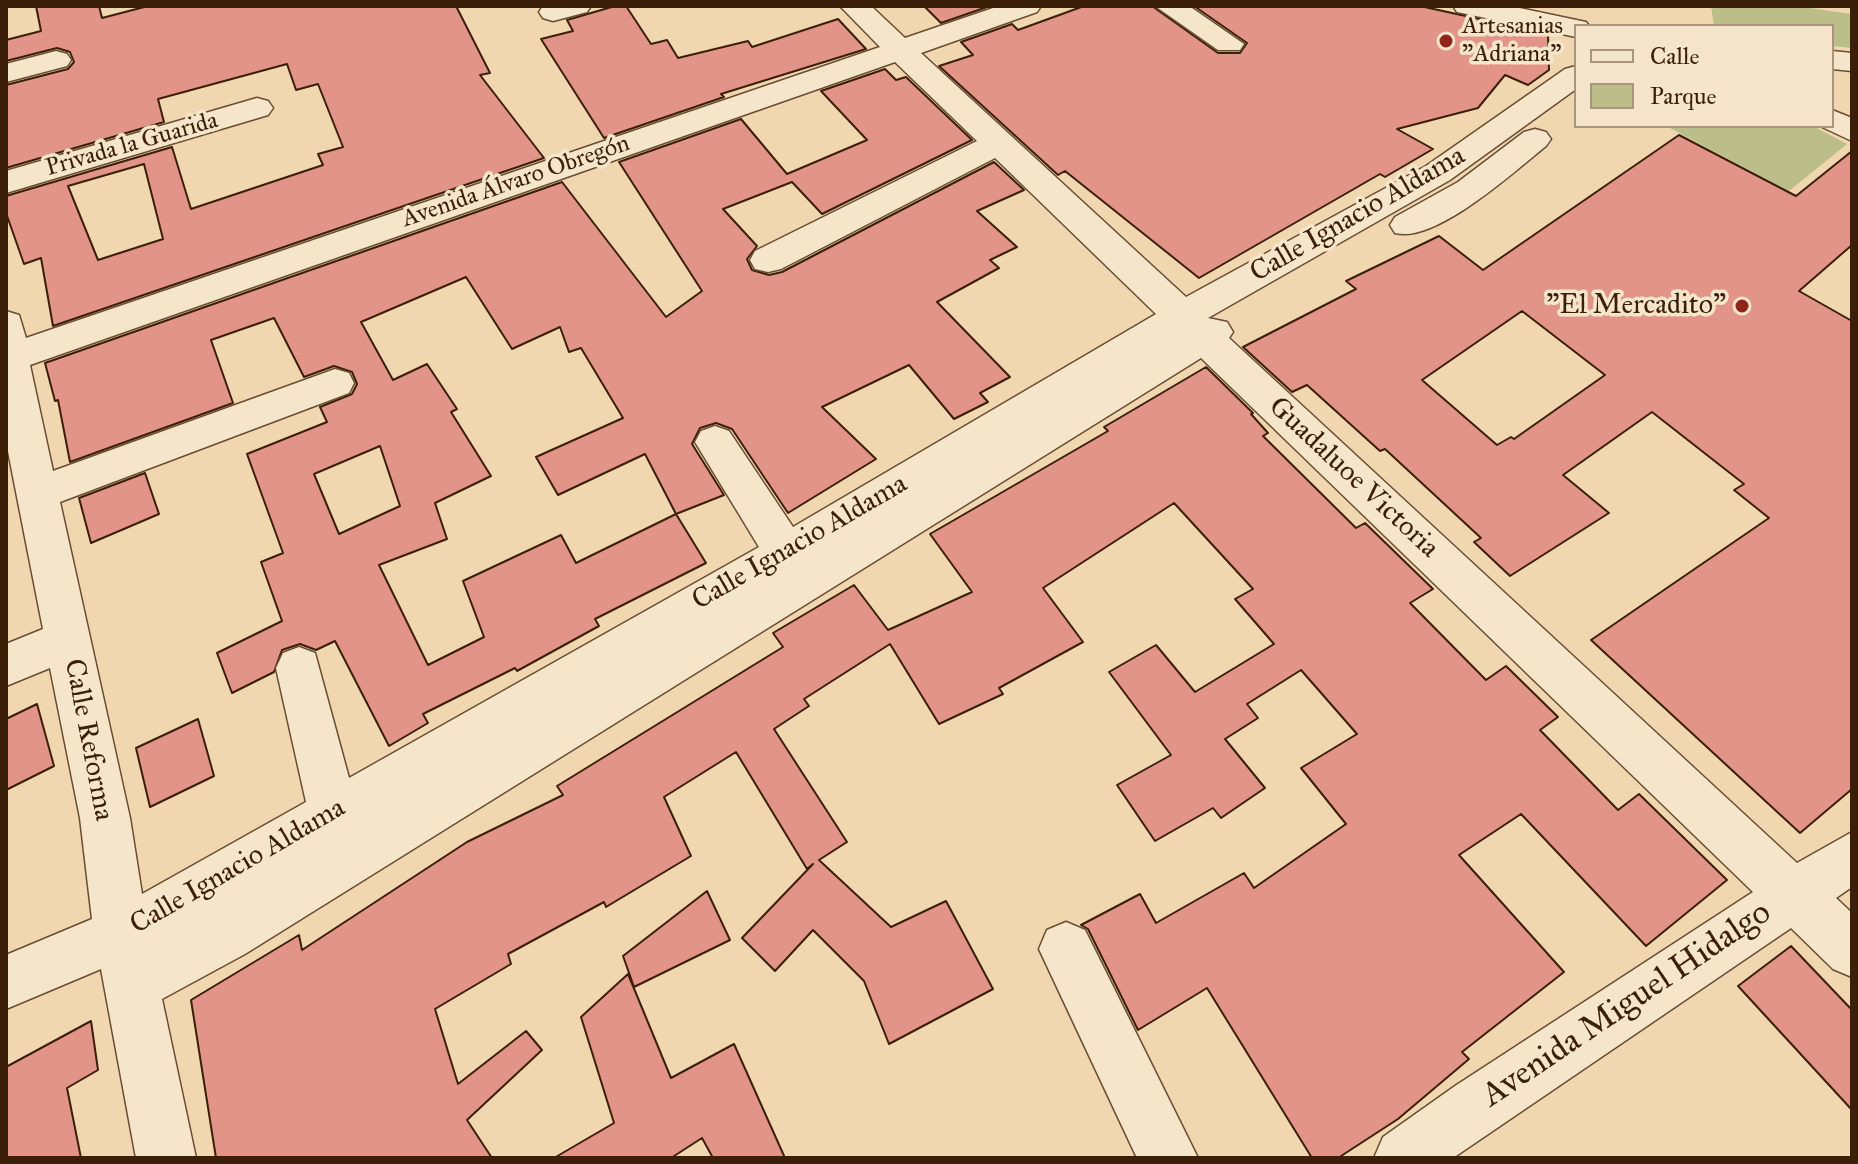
<!DOCTYPE html>
<html>
<head>
<meta charset="utf-8">
<style>
	body { margin:0 }
	#map { position:relative; width:1858px; height:1164px; overflow:hidden; background:#f0d7af; font-family:"IM FELL Great Primer",serif }
	canvas { display:block }
	.frame { position:absolute; inset:0; border:8px solid #3c1f08; pointer-events:none }
	.legend { position:absolute; left:1574px; top:24px; width:260px; height:104px; box-sizing:border-box; background:#f5e5cb; border:2px solid #ab967d; margin:0; padding:10px 14px; list-style:none; font-size:24px; color:#3c1f08 }
	.legend li { display:flex; align-items:center; gap:16px; height:40px }
	.legend b { width:40px; border:2px solid #ab967d }
</style>
</head>
<body>
<div id="map">
<canvas width="1858" height="1164"></canvas>
<div class="frame"></div>
<ul class="legend">
<li><b style="height:10px;background:#f5e5cb"></b>Calle</li>
<li><b style="height:22px;background:#bcbe89"></b>Parque</li>
</ul>
</div>
<script>
const context = document.querySelector('canvas').getContext('2d');
context.lineJoin = 'round';
function paint(path, color) {
  context.fillStyle = color;
  context.fill(path, 'evenodd');
}
function stroke(path, color, width, dash) {
  context.strokeStyle = color;
  context.lineWidth = width;
  context.lineCap = dash ? 'butt' : 'round';
  context.setLineDash(dash || []);
  context.stroke(path);
}
function label(font, color, halo, rows, align = 'center') {
  context.font = font + ' "IM FELL Great Primer",serif';
  context.lineWidth = 7;
  context.setLineDash([]);
  context.textBaseline = 'middle';
  context.strokeStyle = halo;
  context.fillStyle = color;
  for (const [text, x, y, turn = 0] of rows) {
    context.save();
    context.translate(x, y);
    context.rotate((+turn || 0) * Math.PI / 180);
    context.textAlign = isNaN(turn) ? turn : align;
    if (halo) context.strokeText(text, 0, 0);
    context.fillText(text, 0, 0);
    context.restore();
  }
}
const green = new Path2D(`
	M1711 6H1795L1852 14V48L1832 46V26H1714Z
	M1666 126H1813L1847 144 1789 191Z`);
const building = new Path2D(`
	M36 6H99L102 18 148 6H456L490 73 480 75 544 158 53 326 41 258 24 264 6 213V196L172 147 191 209 323 165 318 154 343 147 318 84 296 90 287 64 158 99 164 122 6 168V85L68 69 74 62 70 52 57 48 6 61V40L41 31ZM144 164 163 239 98 260 68 186Z
	M615 6H626L651 44 667 40 678 58 748 41 752 47 838 19 866 49 721 94 724 97 604 138 541 39 573 31 567 20Z
	M924 6H990L941 23Z
	M1084 6H1152L1218 53H1240L1247 43 1194 6H1420L1548 34 1549 70 1528 85 1505 75 1478 108 1397 129 1433 149 1385 177 1380 174 1199 278 1065 171 1058 175 939 66 973 55 961 42 1012 24 1018 30Z
	M885 69 896 80 906 77 972 140 822 214 792 182 723 209 757 246 747 259 752 270 769 275 782 272 994 162 1024 190 977 211 1017 247 990 260 999 268 937 302 1010 377 980 393 988 402 954 419 909 365 822 407 876 459 788 513 732 429 716 423 700 428 692 444 724 495 676 514 706 563 595 619 599 626 517 671 515 668 423 714 428 723 389 746 335 641 316 650 300 644 282 650 274 672 232 693 217 653 282 621 261 562 283 553 247 454 327 422 320 407 352 394 357 384 352 372 334 366 304 377 274 318 211 340 233 403 70 462 58 400 55 401 45 363 562 182 666 317 702 291 619 162 741 119 787 174 867 140 821 91ZM466 277 512 349 560 327 569 352 581 348 623 418 536 457 558 495 645 454 676 514 576 563 561 535 463 581 484 637 428 665 379 565 447 539 435 503 491 476 451 412 457 409 427 364 393 380 361 322ZM380 446 400 506 339 534 314 474Z
	M1679 135 1796 196 1852 151V245L1799 291 1852 321V789L1800 833 1591 640 1769 518 1734 490 1744 484 1652 412 1563 475 1609 513 1510 576 1474 542 1481 538 1385 449 1380 451 1307 385 1292 392 1243 347 1356 289 1346 281 1439 236 1483 270ZM1522 311 1605 375 1514 439 1511 437 1497 445 1422 380Z
	M1206 367 1253 413 1251 414 1268 433 1263 436 1356 528 1365 523 1433 589 1410 603 1486 680 1506 666 1558 717 1540 730 1618 810 1639 794 1727 880 1646 946 1521 814 1459 855 1564 972 1462 1052 1469 1059 1398 1119 1338 1158H1312L1207 988 1138 1030 1088 929 1081 925 1140 894 1156 923 1244 873 1254 888 1346 824 1301 768 1357 734 1301 670 1247 704 1258 718 1225 739 1265 788 1221 818 1213 808 1155 841 1117 785 1171 755 1109 672 1156 645 1195 692 1274 644 1235 599 1253 589 1174 503 1043 588 1083 642 999 688 1003 694 939 724 890 644 804 699 809 706 774 729 847 842 819 860 891 927 946 901 993 989 889 1044 864 981 813 930 775 971 742 938 813 864 807 869 736 752 664 797 691 856 606 907 604 902 508 954 511 964 435 1009 458 1084 526 1031 542 1050 467 1120 492 1158H216L191 1000 299 935 302 950 467 842 563 795 557 786 783 647 773 633 854 585 888 630 972 592 930 534 1108 431 1104 427Z
	M145 473 159 514 91 543 79 498Z
	M37 704 54 766 6 790V719Z
	M198 719 214 776 150 807 136 748Z
	M707 891 730 940 634 987 623 956Z
	M1791 946 1852 1010V1110L1738 986Z
	M628 974 671 1078 734 1044 785 1158H713L702 1138 671 1158H554L614 1123 581 1017Z
	M91 1021 98 1070 67 1088 81 1158H6V1067Z`);
const minor = new Path2D(`
	M543 6H591L587 12 553 21 543 18 539 12Z
	M840 6H871L905 38 999 6H1041L1037 12 921 53 1186 297 1426 166 1565 69 1576 66V89L1450 180 1208 318 1227 322 1233 332 1229 338 1797 863 1852 832V887L1836 898 1852 913V977L1833 969 1791 928 1453 1158H1374L1383 1137 1455 1086 1753 892 1201 358 245 954 162 999 196 1158H136L101 969 6 1009V955L92 919 80 818 50 668 6 686V644L43 629 6 441V311L19 315 26 338 880 47ZM895 62 977 141 755 251 750 260 755 269 768 272 781 269 995 158 1156 314 793 527 729 431 715 426 701 431 695 442 759 547 349 778 315 653 299 647 283 653 276 668 306 802 142 894 130 818 60 502 349 393 354 383 349 373 335 369 53 471 30 365Z
	M1155 6H1189L1244 44 1240 50H1218Z
	M1453 6H1510L1586 22 1589 26H1576V37L1457 12Z
	M56 51 67 54 71 60 67 66 6 82V64Z
	M1832 51 1852 53V71L1832 69Z
	M257 98 268 101 273 108 268 115 6 193V171Z
	M1832 110 1852 118V141L1820 126H1832Z
	M1535 129 1546 132 1551 139 1546 146C1515 171 1435 244 1395 233L1390 225 1395 217 1458 182 1524 132Z
	M1066 922 1085 930 1198 1158H1137L1039 949 1047 930Z`);
const markers = [
	[1446,41,8,"#8f2418"],
	[1742,306,8,"#8f2418"]
];
const farPoinames = [
	["Artesanias",1462,27],
	["\"Adriana\"",1462,55]
];
const farStreetnames = [
	["Privada la Guarida",132,145,-16],
	["Avenida Álvaro Obregón",516,182,-19]
];
const streetNames = [
	["Calle Ignacio Aldama",1358,215,-30],
	["Guadaluoe Victoria",1353,478,43],
	["Calle Ignacio Aldama",800,543,-30],
	["Calle Reforma",88,740,79],
	["Calle Ignacio Aldama",238,867,-30]
];
const poiNames = [
	["\"El Mercadito\"",1726,306]
];
const nearStreetnames = [
	["Avenida Miguel Hidalgo",1627,1005,-34]
];
paint(green, '#bcbe89');
paint(building, '#e19487');
stroke(building, '#3c1f08', 2);
stroke(minor, '#694d32', 3);
paint(minor, '#f5e5cb');
for (const [x, y, r, color] of markers) {
  const dot = new Path2D();
  dot.arc(x, y, r, 0, 2 * Math.PI);
  context.fillStyle = color;
  context.fill(dot);
  stroke(dot, '#f5e5cb', 3);
}
label('24px', '#3c1f08', '#f5e5cb', farPoinames, 'left');
label('24px', '#3c1f08', '#f5e5cb', farStreetnames);
label('28px', '#3c1f08', '#f5e5cb', streetNames);
label('28px', '#3c1f08', '#f5e5cb', poiNames, 'right');
label('34px', '#3c1f08', '#f5e5cb', nearStreetnames);
</script>
</body>
</html>
